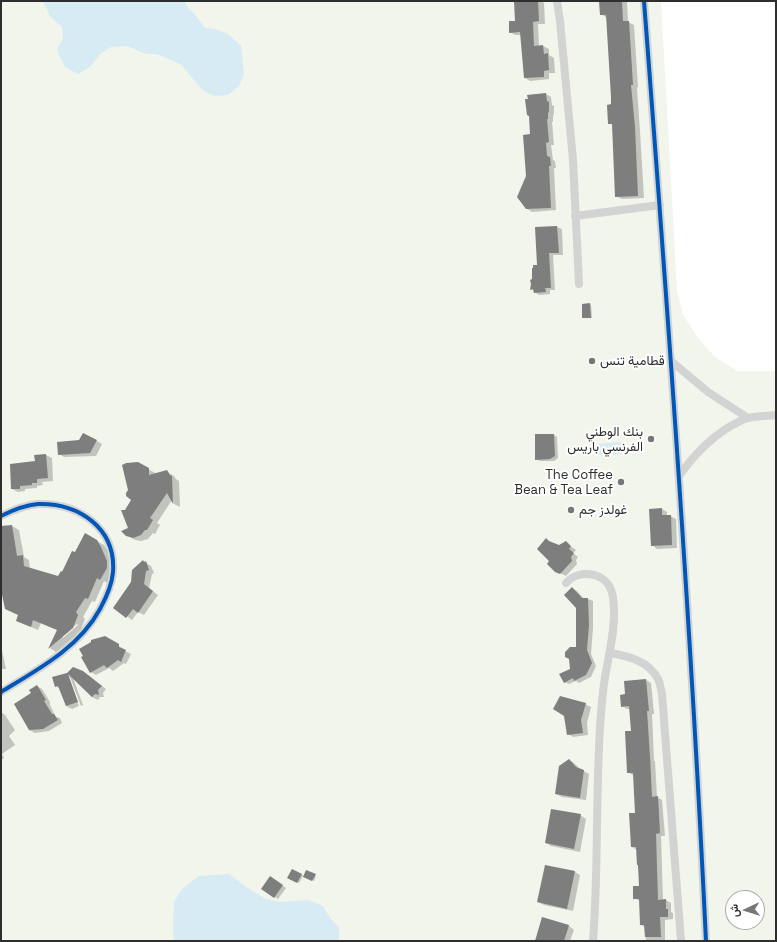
<!DOCTYPE html>
<html>
<head>
<meta charset="utf-8">
<style>
	body { margin:0 }
	#map { position:relative; width:777px; height:942px; overflow:hidden; background:#fff; font-family:"Space Grotesk",Vazirmatn,sans-serif }
	canvas { display:block }
	.frame { position:absolute; inset:0; border:2px solid #2e2e2e; pointer-events:none }
	.north { position:absolute; left:725px; top:890px; width:40px; height:40px; box-sizing:border-box; background:#fff; border:1px solid #ababab; border-radius:50%; rotate:266deg; font-size:11px; font-weight:700; line-height:16px; text-align:center; color:#2e2e2e }
	.north::after { content:''; display:block; margin:auto; width:14px; height:18px; background:#777; clip-path:polygon(50% 0,100% 100%,50% 72%,0 100%) }
</style>
</head>
<body>
<div id="map">
<canvas width="777" height="942"></canvas>
<div class="frame"></div>
<div class="north">ش</div>
</div>
<script>
const context = document.querySelector('canvas').getContext('2d');
context.lineJoin = 'round';
function paint(path, color) {
  context.fillStyle = color;
  context.fill(path, 'evenodd');
}
function stroke(path, color, width, dash) {
  context.strokeStyle = color;
  context.lineWidth = width;
  context.lineCap = dash ? 'butt' : 'round';
  context.setLineDash(dash || []);
  context.stroke(path);
}
function label(font, color, halo, rows, align = 'center') {
  context.font = font + ' "Space Grotesk",Vazirmatn,sans-serif';
  context.lineWidth = 4;
  context.setLineDash([]);
  context.textBaseline = 'middle';
  context.strokeStyle = halo;
  context.fillStyle = color;
  for (const [text, x, y, turn = 0] of rows) {
    context.save();
    context.translate(x, y);
    context.rotate((+turn || 0) * Math.PI / 180);
    context.textAlign = isNaN(turn) ? turn : align;
    if (halo) context.strokeText(text, 0, 0);
    context.fillText(text, 0, 0);
    context.restore();
  }
}
const green = new Path2D(`
	M1 1H661L677 291 683 315 698 338 715 357 737 371H776V941H1ZM733 898H757V922H733Z`);
const water = new Path2D(`
	M43 1H184L187 6 196 16 205 28 215 29 228 34 241 46 244 74 239 86 228 95 214 96 202 90 182 65 160 55 143 53 128 46 111 47 100 54 90 67 78 74 65 67 57 50 63 38 62 27 50 16Z
	M621 442 622 454 598 455 597 444Z
	M229 874 246 887 264 898 279 902 308 900 323 906 330 918 339 928V941H174L173 929 174 902 182 889 199 876Z`);
const shadow = new Path2D(`
	M515 1H541L544 3 545 24H538L539 46H543L549 49V55L554 58 555 73H549V79L530 81 525 78 521 35H515L510 32 516 22Z
	M600 1H627L628 22 634 25 638 87 637 88 640 131 644 198 622 199 616 196 613 125 609 123 612 104 607 18 601 14Z
	M546 94 551 97 552 105 554 106V114L553 116V122H552L554 145H551L553 160 555 161 556 168H554L556 210 532 212 526 208 527 176 531 135 530 116Z
	M557 227 562 229 563 255H553L555 290H550V294L539 295 531 289 538 266 536 228Z
	M590 304 591 305 592 318H583Z
	M554 435 557 437 558 458 554 461H540L536 459Z
	M80 441H97L102 444 96 456 64 457 59 454Z
	M35 455H46L52 458 53 481 42 482 43 485 37 486V488L25 489V491L18 492 12 489 36 462Z
	M137 463 157 474 167 472 174 476 176 479 179 481 180 507 174 504 172 500 157 523 160 525 155 534 153 533 148 539 141 541 135 540 127 535 129 528 126 511 132 500 129 491Z
	M662 509 667 512V516H670L676 519 677 548 657 549 652 545Z
	M12 526 19 530 24 557 29 560 30 569 58 577 75 554 85 535 104 545 108 551 114 566 107 583 104 581 95 602 92 601 83 617 85 619 80 632 56 652 50 648 58 630 41 623 38 630 24 624 19 615 6 608 1 585V527ZM77 624 78 625 63 638V635Z
	M566 543 576 550 573 553 578 557 576 560 577 564 566 576 556 571 551 561 559 547Z
	M143 561 151 566 154 573 152 574 149 588 158 595 144 615 138 612 132 620 114 607 132 582Z
	M573 589 577 591 584 599H588L593 601V628L591 654 596 666 591 677 579 683 576 681 569 684 564 682 571 670 577 648V608Z
	M105 638 124 649 125 651 131 654 126 664 124 663 113 671 109 668 96 675 91 672Z
	M1 646 6 669H1Z
	M83 672 89 676 106 689 103 693 104 697H100L98 700 92 697 73 678 83 705 81 706 70 677H67L79 706 72 709 66 706 60 689 56 686 67 674Z
	M646 680 651 683 654 714H652L654 761H655L657 797 662 800 665 836H661L663 900H666L671 903V912L673 913V919L665 920V941H646L645 927 641 925 640 901 634 898 640 887 637 850 632 847 636 813 634 776 628 772 632 732 630 709H627L622 706 626 695 625 682Z
	M37 686 42 689 50 702V705L56 717 60 718 62 723 49 731 35 733 29 730 33 694Z
	M585 704 591 707 587 723 588 735 573 737 568 734Z
	M1 712 5 715 15 730 9 736 15 745 2 754 4 758 1 760Z
	M569 760 574 763 580 769 589 774 586 800 562 797 556 794Z
	M580 815 586 819 580 852 551 846 546 843Z
	M293 870 304 876 307 871 316 876 314 881 303 876 299 883 289 877Z
	M575 872 580 875 573 911 544 905 538 902Z
	M273 879 286 888 278 899 275 897Z
	M543 918 569 926 574 930 570 941H536Z`);
const building = new Path2D(`
	M514 1H538L539 21 533 22 534 46 543 45 544 54 548 53 549 70 544 71V77L524 78 520 32 509 33V21H515Z
	M599 1H622L623 21H629L633 85H631L635 127 638 196 615 197 612 124H608L607 105 611 104V97L606 15H600Z
	M546 93 547 101 549 102V111L548 113V119H547L549 142 546 143 547 156 550 157 551 166H549L551 208 526 209 517 197 526 176 523 135 530 134 529 116 527 115 525 99H528L527 95Z
	M557 226 559 253H549L551 288H545L546 292 534 293 533 289 530 290 531 284 530 280 532 279V268H533V265H537L535 227Z
	M590 303 591 318H582V304Z
	M83 433 97 440 90 453 58 455 57 442 79 440Z
	M535 434H554L555 456 550 459 535 460Z
	M46 454 48 478 37 479V483H32V485L20 486V489H11L10 464 35 461 34 455Z
	M138 462 149 468V475L167 470 170 475 172 476 173 504 167 493 150 518 153 520 147 530H145L141 535 133 538 126 536 121 531 128 528 121 510H125L131 500 126 496V493L128 490 122 465 126 463Z
	M662 508V515H671L672 545 651 546 649 509Z
	M12 525 17 556 23 555 24 566 58 576 61 571 62 572 72 551 75 552 85 533 97 540 101 547 107 561V568L100 580 97 578 88 599 85 598 76 612 78 615 73 628 48 649 57 630 33 620 31 627 16 621 18 615 5 609 1 590V526Z
	M546 538 549 541 559 545 566 541 571 546 569 549 574 553 571 557 572 561 560 574 555 572 547 564 549 561 537 549Z
	M143 560 144 562 146 561 149 570 146 571 144 584 153 591 138 613 133 609 126 618 113 608 131 582 132 570Z
	M572 587 582 598H588L589 625 587 650 592 663 586 675 574 681 573 678 564 683 559 674 570 669 569 659 565 657V652L570 647H576V608L564 595Z
	M105 636 119 644V647L126 650 121 662 118 660 107 668 104 665 90 673 81 657 83 656 79 649 91 642V640Z
	M73 667 83 671 102 686 98 690 99 695 95 694 92 697 68 674 78 702 66 706 58 686 55 687 52 677 67 673Z
	M646 679 649 711H647L650 757 652 797 658 796 660 833 656 834 658 900 666 899V909H668V917H660L661 937H645L644 925H640L639 899H633V886H639L638 865H637L636 847H631L629 813H635L633 773H627L625 731H631L629 706 621 707 620 695 625 694 624 681Z
	M37 685 46 700 44 701 52 714H54L58 720 43 729 29 730 14 704 31 693 29 690Z
	M560 696 586 703 581 720 583 733 567 735 564 716 553 709Z
	M569 759 576 767 584 770 580 798 555 794 559 766Z
	M551 809 581 814 574 849 545 843Z
	M545 865 575 871 567 909 537 902Z
	M292 869 302 874 297 883 287 878Z
	M306 870 316 874 312 881 303 877Z
	M270 876 283 885 274 898 261 889Z
	M542 917 569 925 564 941H535Z`);
const minor = new Path2D(`
	M557 1 560 21 573 160 579 284
	M644 1C668 314 691 627 706 941
	M575 216 660 205
	M671 361 708 392 748 418
	M679 476C693 456 708 440 729 427 735 424 742 419 748 418 757 416 767 416 776 415
	M1 516C13 510 25 505 38 504 79 503 116 528 113 572 112 585 106 598 100 609 79 648 37 670 1 692
	M566 583C579 568 607 572 612 593 614 598 613 603 614 608 615 631 609 654 605 677 603 689 602 701 601 713 595 789 599 865 593 941
	M610 653C628 656 649 661 658 679 660 683 661 689 662 694L681 941`);
const cycleway = new Path2D(`
	M644 1C668 314 691 627 706 941
	M1 516C13 510 25 505 38 504 79 503 116 528 113 572 112 585 106 598 100 609 79 648 37 670 1 692`);
const markers = [
	[592,361,4,"#777"],
	[651,439,4,"#777"],
	[621,482,4,"#777"],
	[571,510,4,"#777"]
];
const poiNames = [
	["قطامية تنس",600,361],
	["بنك الوطني",643,432,"right"],
	["الفرنسي باريس",643,447,"right"],
	["The Coffee",613,475,"right"],
	["Bean & Tea Leaf",613,490,"right"],
	["غولدز جم",579,510]
];
paint(green, '#f1f5eb');
paint(water, '#d6ebf3');
paint(shadow, '#0003');
paint(building, '#7e7e7e');
stroke(minor, '#d3d3d3', 8);
stroke(cycleway, '#0057b8', 4);
for (const [x, y, r, color] of markers) {
  const dot = new Path2D();
  dot.arc(x, y, r, 0, 2 * Math.PI);
  context.fillStyle = color;
  context.fill(dot);
  stroke(dot, '#fff', 1.5);
}
label('13px', '#2e2e2e', '#fff', poiNames, 'left');
</script>
</body>
</html>
